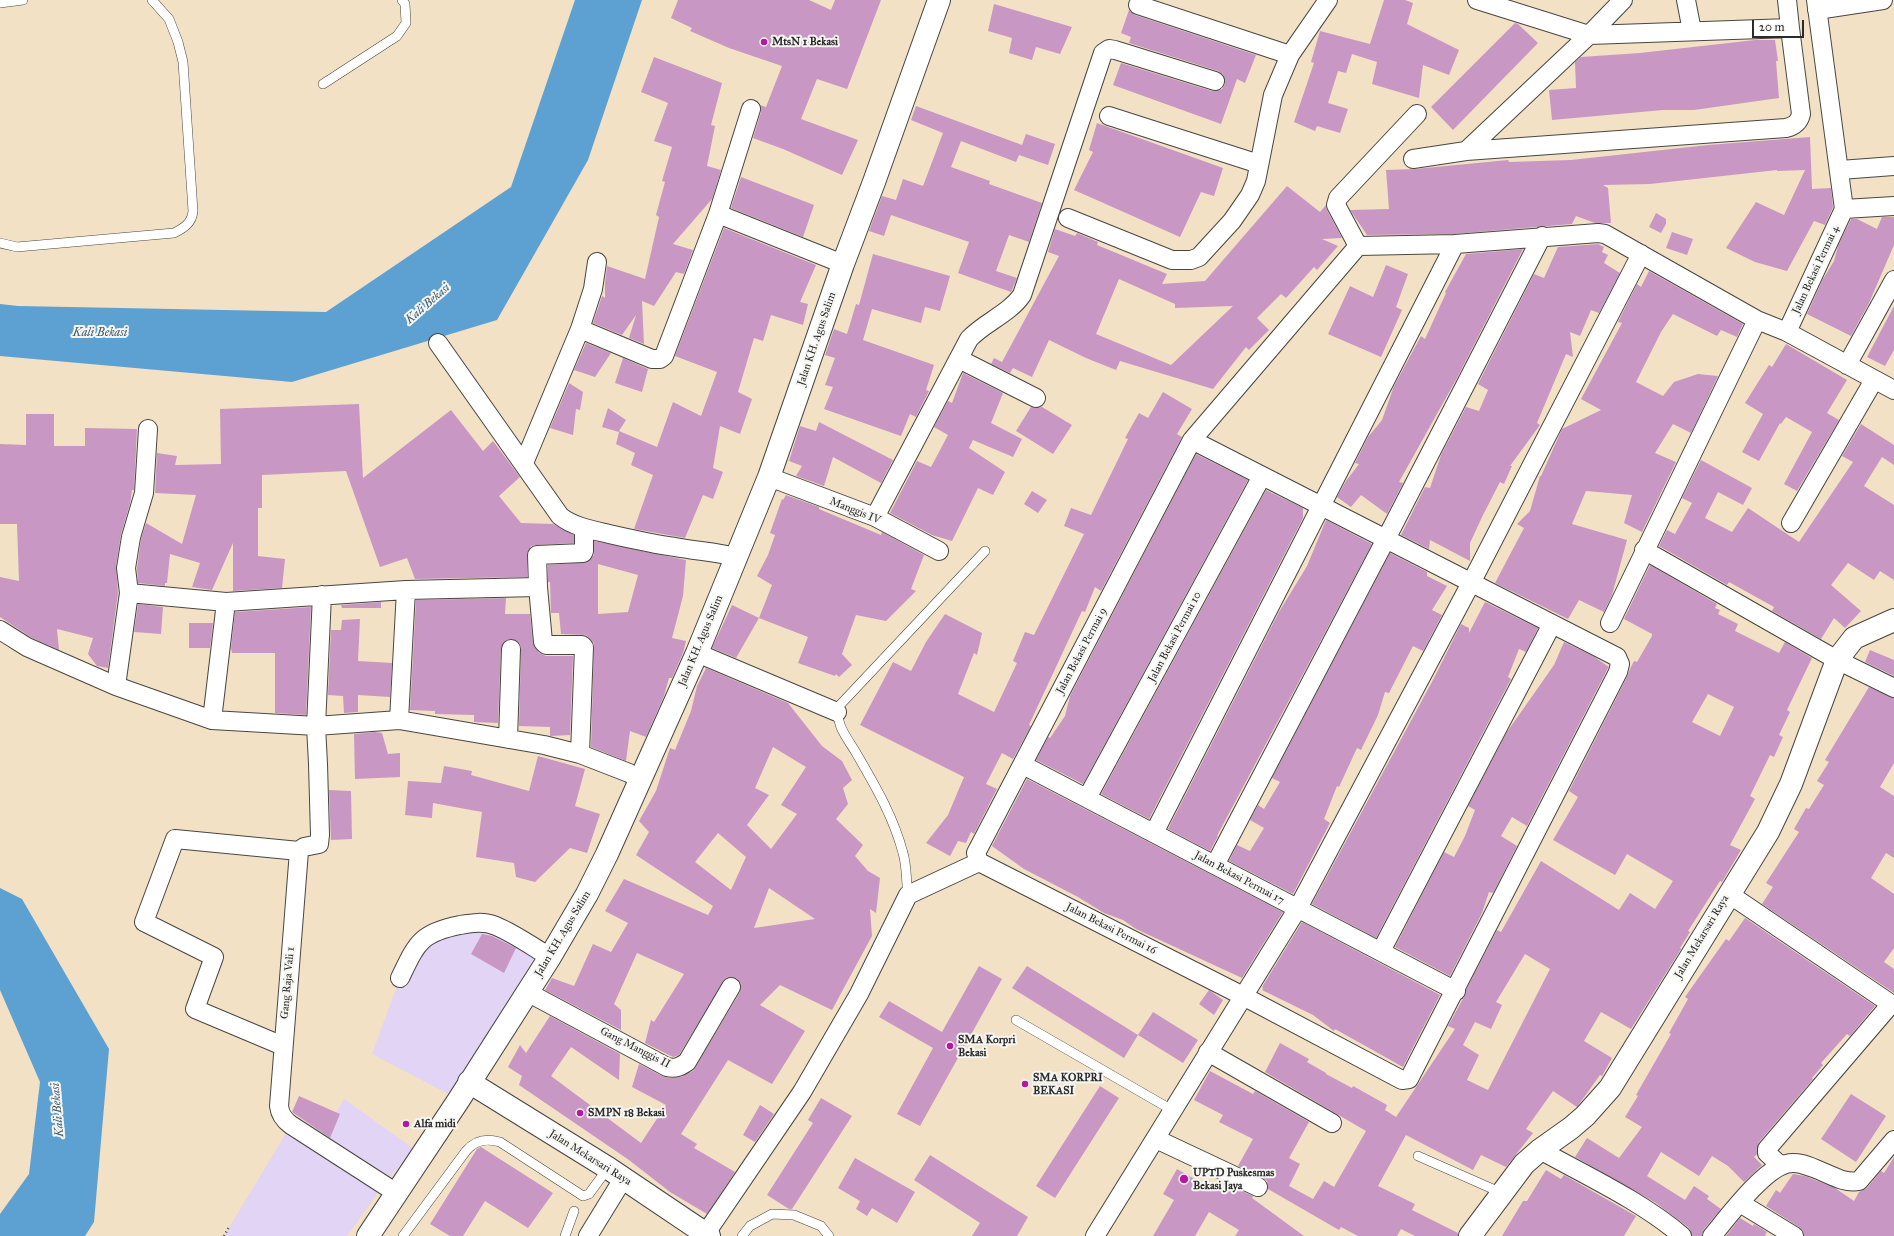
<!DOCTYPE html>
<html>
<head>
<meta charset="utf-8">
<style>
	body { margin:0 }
	#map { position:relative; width:1894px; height:1236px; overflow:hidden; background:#f2e1c5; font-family:"IM FELL Great Primer",serif }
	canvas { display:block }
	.scale { position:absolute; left:1752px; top:20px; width:52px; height:18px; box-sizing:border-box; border:2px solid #2b2b2b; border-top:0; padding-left:5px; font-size:12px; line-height:14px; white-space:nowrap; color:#2b2b2b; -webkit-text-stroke:3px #f6f6f2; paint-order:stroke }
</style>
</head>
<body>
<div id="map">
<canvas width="1894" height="1236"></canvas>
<div class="scale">20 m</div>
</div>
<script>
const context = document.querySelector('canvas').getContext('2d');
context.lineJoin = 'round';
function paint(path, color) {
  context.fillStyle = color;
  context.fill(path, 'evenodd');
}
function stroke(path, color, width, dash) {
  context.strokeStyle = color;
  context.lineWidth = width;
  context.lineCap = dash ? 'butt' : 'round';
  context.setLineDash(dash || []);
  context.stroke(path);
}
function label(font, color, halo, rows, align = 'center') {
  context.font = font + ' "IM FELL Great Primer",serif';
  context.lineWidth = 4;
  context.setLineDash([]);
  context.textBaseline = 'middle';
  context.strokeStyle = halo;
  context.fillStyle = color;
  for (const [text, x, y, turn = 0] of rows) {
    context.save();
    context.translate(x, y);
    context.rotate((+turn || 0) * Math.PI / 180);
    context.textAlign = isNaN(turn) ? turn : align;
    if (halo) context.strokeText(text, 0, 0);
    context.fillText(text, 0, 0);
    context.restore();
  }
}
const built = new Path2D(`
	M476 922 550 957 454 1097 372 1054 400 978 414 950Z
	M344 1099 414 1149 385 1183 347 1236H224L291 1125 319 1143Z`);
const water = new Path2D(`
	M575 0H642L588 160 497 320 292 382 0 356V304L18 306 326 312 511 187Z
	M0 888 22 899 109 1049 94 1222 85 1236H0V1214L29 1174 40 1082 0 990Z`);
const building = new Path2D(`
	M678 0H809L831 10 835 0H881L847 89 817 79 801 119 858 140 842 175 783 149 753 138 761 112 760 105 766 107 782 66 729 48 690 31 692 28 671 18Z
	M1384 0H1405L1413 3 1407 24 1459 50 1449 75 1423 65 1419 98 1372 84 1377 62 1352 54 1346 73 1338 71 1328 103 1348 109 1340 133 1317 126 1315 131 1294 122 1314 63 1311 62 1320 31 1370 44Z
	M994 4 1072 27 1060 54 1036 47 1032 60 1009 53 1012 38 988 31Z
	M1129 10 1135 15 1256 55 1245 83 1237 79 1221 124 1113 85 1121 63 1212 91 1222 89 1225 84 1223 74 1218 71 1129 43 1131 37 1121 33Z
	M1515 23 1518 24 1538 43 1453 130 1431 107Z
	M1755 40H1775L1778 61H1776L1779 98 1694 110H1663L1552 120 1549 90 1576 88 1575 62 1581 57 1640 53Z
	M654 57 722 83 711 125 715 126 707 166 721 170 712 199 673 244 693 250 684 274 676 272 654 306 642 301 644 344 629 338 636 315 622 335 593 323 602 296 605 298V283L607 266 645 279 659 217 656 215 665 182 662 181 672 147 654 141 668 103 641 92Z
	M916 106 1022 145 1026 134 1055 144 1048 165 1019 155 1016 162 961 141 951 167 990 181 989 184 1042 203 1029 242 1009 235 996 271 1017 278 1011 292 958 273 969 242 891 215 884 236 869 231 882 196 896 200 903 179 923 186 943 133 911 120Z
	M1097 123 1223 168 1214 196 1201 192 1180 237 1074 190 1093 152 1089 150Z
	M1810 137 1812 189 1831 188 1833 207 1825 225 1814 221 1787 271 1755 262 1726 248 1756 202 1784 215 1805 170 1777 171V170L1650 184 1603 185 1608 188 1611 223H1595L1576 216 1572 224 1454 234 1367 235 1350 210 1389 209 1386 170 1415 169 1508 160 1509 162 1571 160 1708 145Z
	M741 177 814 205 803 237 731 208Z
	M1287 186 1320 212 1326 205 1327 210 1342 238 1322 239 1338 246 1317 270 1314 267 1286 298 1281 294 1257 318 1269 330 1249 350 1246 347 1213 389 1120 361 1116 370 1086 358 1049 340 1032 377 1013 368 1010 373 991 364 994 358 1002 362 1059 256 1048 252 1055 229 1075 236 1077 233 1098 242 1097 245 1167 274 1162 284 1205 281ZM1119 279 1175 304V308L1233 306 1171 365 1096 334Z
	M1656 213 1666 219V224L1661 233 1649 227Z
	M1882 217H1894V245L1869 303 1851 336 1807 314 1823 279 1834 261 1838 246 1851 219H1857L1877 229Z
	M724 228 816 265 800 302 808 304 803 325 771 315 763 341 754 338 738 392 752 399 740 434 720 426 713 468 723 472 713 499 703 495 685 538 634 529 653 475 631 465 635 453 616 444 619 432 602 427 608 408 626 420 619 431 657 447 673 402 701 416 717 372 675 356Z
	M1672 232 1693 239 1687 255 1666 248Z
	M1598 244 1604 247 1602 252 1608 255 1604 263 1620 273 1599 313 1591 310 1580 336 1570 332 1573 357 1566 354 1537 423 1540 425 1510 466H1512L1504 484 1500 482 1483 515 1470 543V561L1430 540 1429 549 1401 535 1425 487 1430 488 1441 455 1466 407 1479 411 1488 390 1478 384 1534 274 1544 278 1558 247Z
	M1523 249 1457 378 1399 482 1403 483 1387 514 1361 495 1351 507 1337 497 1346 481 1359 464 1355 463 1368 437 1382 420 1394 386 1421 336 1425 339 1446 293 1445 292 1466 254Z
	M873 254 950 276 940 311 925 307 921 323 872 309 863 340 934 365 926 390 929 391 916 417 910 414 901 436 824 409 833 387 825 385 835 358 825 355 834 329 847 334 856 304 859 305Z
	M1386 265 1408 274 1396 307 1402 310 1381 357 1328 334 1350 286 1373 297Z
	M1649 271 1743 324 1737 337 1721 330 1717 336 1673 314 1661 332 1636 382 1663 396 1674 382 1698 374 1718 376 1691 433 1673 424 1655 453 1676 462 1642 532 1624 523 1632 495 1586 491 1572 524 1627 540 1612 595 1604 612 1579 600 1568 619 1495 583 1524 528 1517 524 1530 511 1540 476H1541L1562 429 1601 410 1581 399 1622 323 1618 322 1637 284 1641 287Z
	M1894 306V350L1885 366 1867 357Z
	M586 343 611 353 595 377 574 370Z
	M1786 344 1847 380 1827 413 1839 420 1797 491 1784 484 1812 432 1786 417 1781 424 1780 423 1759 461 1742 452 1763 414 1745 403 1769 365 1772 367Z
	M623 358 648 369 642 392 615 383Z
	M963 373 1003 393 991 423 1022 439 1013 457 973 440 969 448 1005 472 993 495 978 488 952 541 932 535 890 513 917 461 931 467 948 435 934 427 948 401 952 403Z
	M569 383 583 392 580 410 576 409 573 435 550 428Z
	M1163 392 1192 409 1177 434 1182 437 1101 591 1095 587 1085 612 1082 611 1029 725 1031 726 1013 759 1002 753 986 784 997 789 974 834 971 832 966 843 958 841 950 856 926 843 948 815 964 777 860 725 893 662 911 671 926 642 945 614 982 633 977 655 974 653 958 694 994 712 1017 663 1013 661 1025 632 1034 635 1084 534 1064 526 1071 508 1091 515 1128 439 1125 438 1139 413 1148 418Z
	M359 404 363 478 451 410 483 451 493 441 520 477 499 496 521 523 553 524 574 535V543L537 545 531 546 527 555V577L415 579 407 558 380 567 346 471 262 475V508H258V556L285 559 282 588 233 591V543L212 590 192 587 200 563 170 554 167 583H165V586L138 583 137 568 141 539 146 523 182 544 196 495 155 493 157 453 177 456 175 465 221 464 220 409Z
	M1031 407 1037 408 1042 407 1072 425 1053 454 1016 431Z
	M26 414H54V446H85V428L137 429 134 490H132L130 504 121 534 116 566 118 593 108 668 97 666 88 654 93 638 57 629 59 650 32 638 0 617V577L19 581 17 524H0V444L26 445Z
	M819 422 893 460 881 483 833 457 824 486 796 476 802 466 789 461 800 426 816 431Z
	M1861 424 1894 445V465L1882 457 1864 486 1894 505V580L1880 571 1874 580 1848 563 1831 585 1861 611 1845 628 1834 618 1821 639 1772 611 1774 607 1729 582 1727 585 1659 546 1667 530 1675 534 1692 503 1682 498 1701 460 1752 488 1743 505 1718 492 1705 518 1732 532 1748 508 1799 542 1853 462 1842 456Z
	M1196 454 1248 480 1083 784 1036 760 1048 737 1050 738 1065 716 1070 696Z
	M1266 490 1303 508V518L1149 819 1101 794Z
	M1032 491 1047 500 1038 513 1024 504Z
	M786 495 819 507V509L881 535 882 532 924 555 911 589 916 591 886 621 856 615 842 654 852 665 839 677 836 674 835 676 798 663 808 637 759 618 772 585 757 576 768 555 775 535 770 533 782 499 783 500Z
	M1326 520 1372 544 1217 836H1218L1210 851 1168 829 1279 612 1307 566Z
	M594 541 686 560 683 596 672 638 686 641 683 653 672 678H669L664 696 646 737 630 731 626 761 591 747 594 643 586 635 561 634 559 613H551L550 582H548V565L588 562 594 555ZM598 564 638 575 628 612 598 614Z
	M1390 553 1427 572V576L1447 586 1432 610 1442 615 1423 651 1413 646 1389 693 1385 692 1378 715 1361 750 1357 748 1339 787 1337 786 1324 819 1330 823 1293 894 1229 861 1237 845 1250 851 1264 828 1250 820 1258 805 1264 809 1280 782 1272 778Z
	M1650 565 1717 604 1715 608 1720 610 1718 614 1738 624 1735 631 1779 653 1785 642 1812 658 1787 710 1790 712 1779 735 1783 737 1774 757 1770 755 1750 796 1755 799 1730 845 1741 850 1722 882 1720 881 1688 931 1690 932 1680 948 1681 949 1631 1029 1601 1012 1584 1041 1612 1058 1602 1076 1600 1075 1577 1107 1553 1091 1526 1129 1533 1133 1506 1167 1481 1155 1473 1170 1406 1135 1378 1186 1415 1204 1412 1210 1458 1233V1236H1415L1401 1229 1397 1236H1358L1341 1227 1339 1230 1268 1189 1267 1181 1263 1178 1238 1166 1253 1139 1219 1122 1223 1115 1194 1100 1210 1071 1253 1094 1255 1091 1309 1122 1289 1158 1300 1164 1289 1186 1313 1199 1324 1181 1334 1187 1366 1131 1265 1072 1280 1043 1309 1059 1307 1062 1326 1073V1074L1352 1088 1353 1086 1387 1105 1385 1110 1396 1117 1455 1029 1448 1026 1465 995 1466 990 1497 930 1501 932 1541 861 1619 910 1630 893 1655 909 1673 881 1627 854 1615 875 1553 840 1578 797 1569 791 1627 677 1630 669 1634 661 1637 662 1652 636V634L1624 619ZM1708 694 1734 707 1720 736 1692 722ZM1525 954 1550 969 1488 1090 1467 1080 1479 1055 1463 1045 1475 1022 1491 1029 1502 1005 1496 1002Z
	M506 598 505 614H530L533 643 539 653 546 656H573L570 735 550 736V727L519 726 521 649 520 644 512 639 506 640 501 648 498 723 474 722V715L435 714V711L410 710 416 600Z
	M381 602V608H342L341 605Z
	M1485 602 1538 628 1526 652 1519 649 1508 677 1511 679 1376 938 1312 904 1433 680 1461 624 1469 628V633Z
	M138 604 163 607 161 634 134 632Z
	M732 605 759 618 736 658 712 648Z
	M311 607 306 715 275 713V653H232L231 648 235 612Z
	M360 619 358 661 392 663 390 697 358 695V712L344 713 343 696 328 695 331 630H341L342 620Z
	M189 623H213L210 648H189Z
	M1564 642 1593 656 1609 667 1608 668 1527 826 1512 817 1501 836 1517 846 1493 893 1489 892 1482 913 1450 976 1395 947 1444 852 1454 857 1465 836 1475 810 1468 806 1507 732 1554 665Z
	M1870 650 1894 660V676L1865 662Z
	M706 668 788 703 822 746 842 761 852 780 843 788 848 804 836 819 863 845 855 856 868 871 880 878 876 913 870 909 872 936 832 1010 780 985 760 1005 805 1031 772 1084 728 1060 681 1134 697 1144 694 1148 735 1172 707 1214 670 1192 629 1160 519 1085 522 1076 508 1067 520 1045 526 1053 550 1016 620 1054 619 1080 571 1047 551 1076 641 1143 666 1105 632 1087 639 1064 662 1076 669 1078 681 1077 693 1071 740 992 741 987 737 978 731 977 726 978 679 1055 673 1057 645 1043 651 1020 654 1022 684 974 637 953 614 1004 621 1010V1030L545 990 552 978 574 986 593 944 611 952 628 923 605 911 624 879 708 915 713 906 636 855 649 832 639 821 656 791 670 748 675 750 691 711 697 686ZM773 747 806 767 781 805 797 814 771 849 747 825 769 795 755 788ZM718 833 746 857 731 890 695 862ZM769 888 815 919 754 928Z
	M1869 687 1894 698V763L1880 787 1894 796V858L1886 853 1871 878 1894 894V948L1884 962 1894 969V993L1762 904 1773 887 1766 883 1799 832 1794 829 1806 808 1809 809 1824 785 1817 781 1829 762 1825 760Z
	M375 732 382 733 388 754 400 753V777L355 779 354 734Z
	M538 756 585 769 575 806 600 814 587 853 570 848 535 882 516 877 514 863 476 857 482 812 433 803 432 818 405 815 408 781 441 783 444 766 472 771 471 775 529 791Z
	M1027 779 1283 912 1242 978 1136 929 1123 920 1104 913 1078 897 1024 869 992 846Z
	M329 790 351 791 352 839 331 840Z
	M1745 918 1875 1006 1850 1036 1847 1034 1821 1063 1823 1065 1812 1078 1813 1079 1759 1142 1757 1154 1754 1157 1762 1165 1744 1182 1728 1166 1712 1156 1699 1176 1661 1152 1647 1176 1685 1200 1694 1186 1709 1196 1707 1199 1721 1209 1704 1229 1702 1236H1692L1689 1228 1656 1203 1575 1157 1587 1138 1619 1158 1642 1127 1625 1117 1638 1096 1636 1095 1671 1034 1669 1033 1688 999 1685 997 1726 939 1729 941Z
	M1302 922 1440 995 1403 1067 1335 1029 1334 1031 1313 1015 1262 990 1263 988 1262 987Z
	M482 934 492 936 516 948 504 973 471 954Z
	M979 966 1002 979 920 1126 897 1114 933 1048 879 1017 889 1001 942 1032Z
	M1027 966 1138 1035 1124 1058 1012 988Z
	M1209 990 1223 1000 1214 1015 1199 1004Z
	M1153 1012 1198 1040 1183 1063 1138 1035Z
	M1100 1086 1119 1098 1055 1198 1036 1186Z
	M1851 1094 1886 1116 1856 1162 1821 1139Z
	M299 1096 340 1114 330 1138 292 1112Z
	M821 1098 852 1116 792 1209H789L767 1195 813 1123 808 1120Z
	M760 1105 774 1114 755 1142 743 1135Z
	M481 1147 553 1193 528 1228 485 1201 463 1236H450L430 1224 477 1149Z
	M930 1155 1028 1217 1017 1236H972L980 1223 914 1180Z
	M1894 1157V1236H1804L1799 1227 1766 1206 1776 1190 1780 1193 1793 1174 1805 1176 1835 1188 1854 1201 1859 1192 1867 1188 1881 1171 1884 1173Z
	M855 1158 915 1192 897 1223 872 1208 867 1216 856 1209 860 1201 838 1188Z
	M1177 1169 1214 1190 1216 1186 1225 1192 1229 1185 1253 1196 1252 1198 1304 1236H1235L1239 1230 1209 1212 1195 1236H1153L1174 1200 1163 1194Z
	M1546 1170 1561 1179 1564 1175 1636 1216 1624 1236H1502L1523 1201H1527Z
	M1740 1218 1753 1226 1754 1224 1767 1232 1765 1235 1767 1236H1726Z`);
const path = new Path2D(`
	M224 1236 229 1227`);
const service = new Path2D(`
	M0 3 23 0
	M323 84 397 36 406 23 405 4 402 0
	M0 243 17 247 174 233C184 228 192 223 193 211L183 62 178 42 169 19 152 0
	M908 895C906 881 907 866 903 853 893 815 874 784 855 751 847 738 834 722 839 706L985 551
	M1016 1020 1172 1110
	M1418 1156 1502 1193
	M403 1236 466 1151C475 1140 486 1138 500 1142L583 1196 589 1194 608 1168
	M565 1236 574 1211
	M742 1236 750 1226 772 1214 794 1215 821 1226 829 1236`);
const minor = new Path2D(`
	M1477 0 1589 35 1790 28 1787 0
	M1623 0 1589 35 1466 151 1786 128C1794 126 1799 123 1801 114L1790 28
	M1686 0 1692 31
	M1816 0 1844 209
	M1138 5 1290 55
	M1817 10 1883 0
	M1417 114 1338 198 1336 205 1358 246 1455 244
	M1109 116 1259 164
	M1413 159 1466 151
	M1840 170 1894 166
	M1844 209 1894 206
	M718 214 843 264
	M1068 218 1172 260H1191L1199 257 1232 221 1250 195 1256 181 1273 95 1290 55 1328 0
	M580 329 652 359H660L664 356 718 214 751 109
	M1787 332 1844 209
	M438 343 560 516C574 527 592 530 609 534 631 539 653 544 675 547 696 551 716 552 736 557
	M959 359 1036 398
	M1847 365 1894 280
	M524 463 580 329 593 289 597 262
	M769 477 875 517 939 551
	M875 517 969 339C985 322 1009 314 1022 295L1103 53 1109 49 1115 50 1215 81
	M1791 523 1874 380
	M1644 550 1837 660 1894 688
	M538 587 537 555 583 553 584 551V528
	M129 593 226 602 406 590 538 587 543 642 546 645H582L584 647 580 754
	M322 595 316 726 318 764 320 835 319 844 304 847 299 851 279 1106C280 1115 284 1120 291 1125L395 1192
	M1610 623 1757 320
	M0 630 27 647 116 686 212 720 316 726 399 720 544 745 580 754 629 773 641 780
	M697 653 837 712
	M116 686 129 593 126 568 131 537 144 493 148 429
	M212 720 226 602
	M399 720 406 590
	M508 739 511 649
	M1023 765 1456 991
	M1087 798 1262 476
	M1154 833 1455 244 1598 233 1605 234 1757 320 1787 332 1894 390
	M979 862 1243 996 1402 1080 1409 1079 1618 672 1620 664 1617 657 1192 440
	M979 862 976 853 1192 440 1358 246
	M1215 865 1386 539 1542 236
	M1729 894 1894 1006
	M1381 951 1552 624
	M400 978C417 943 420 933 460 925 472 923 484 921 496 926 515 934 533 947 550 957
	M527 992 667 1067C675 1069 680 1067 687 1062L731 987
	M283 1046 195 1009 214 957 144 922 175 839 299 851
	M1208 1052 1332 1123
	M1156 1139 1258 1187
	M1540 1150C1585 1175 1643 1202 1682 1236
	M1781 1166 1767 1153V1149L1891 1004
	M1740 1203 1794 1236
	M588 1236 623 1179
	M704 1236 802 1092 859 994 908 895 979 862
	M1095 1236 1298 908 1471 583 1641 254
	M1712 1236C1728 1217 1763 1170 1786 1164 1796 1161 1806 1165 1816 1169 1829 1174 1844 1184 1859 1181L1894 1140`);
const tertiary = new Path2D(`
	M469 1082 608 1168 709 1236
	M368 1236 458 1101 550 957 587 894 607 854 697 653 769 477 843 264 874 182 939 0
	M1470 1236 1524 1164 1540 1150 1571 1128 1585 1116 1610 1088 1768 832 1791 784 1837 660 1854 638 1894 620`);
const markers = [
	[764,42,4,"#b5179e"],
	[950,1046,4,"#b5179e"],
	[1025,1084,4,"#b5179e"],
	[580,1113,4,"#b5179e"],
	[406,1124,4,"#b5179e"],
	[1184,1179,5,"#b5179e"]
];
const poiNames = [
	["MtsN 1 Bekasi",772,42],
	["SMA Korpri",958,1040],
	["Bekasi",958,1053],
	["SMA KORPRI",1033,1078],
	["BEKASI",1033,1091],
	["SMPN 18 Bekasi",588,1113],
	["Alfa midi",414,1124],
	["UPTD Puskesmas",1193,1173],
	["Bekasi Jaya",1193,1186]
];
const streetNames = [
	["Jalan Bekasi Permai 4",1816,270,-65],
	["Jalan KH. Agus Salim",817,339,-71],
	["Manggis IV",855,511,22],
	["Jalan Bekasi Permai 10",1175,637,-62],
	["Jalan KH. Agus Salim",701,641,-67],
	["Jalan Bekasi Permai 9",1082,651,-62],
	["Jalan Bekasi Permai 17",1239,878,28],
	["Jalan Bekasi Permai 16",1111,929,27],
	["Jalan KH. Agus Salim",563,934,-59],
	["Jalan Mekarsari Raya",1702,937,-59],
	["Gang Raja Vali 1",288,983,-85],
	["Gang Manggis II",635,1048,27],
	["Jalan Mekarsari Raya",590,1158,32]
];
const waterNames = [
	["Kali Bekasi",428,304,-41],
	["Kali Bekasi",100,333],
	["Kali Bekasi",58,1110,-95]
];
paint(built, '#e1d4f4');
paint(water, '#5da1d2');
paint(building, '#c997c4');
stroke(service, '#494642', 10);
stroke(minor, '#494642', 20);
stroke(tertiary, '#494642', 24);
stroke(path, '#494642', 2.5, [1, 3]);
stroke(service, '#fff', 9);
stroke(minor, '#fff', 18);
stroke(tertiary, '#fff', 22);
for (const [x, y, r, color] of markers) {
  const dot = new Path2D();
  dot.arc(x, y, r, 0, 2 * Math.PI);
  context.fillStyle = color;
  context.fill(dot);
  stroke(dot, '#f6f6f2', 1.5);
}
label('bold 11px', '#2b2b2b', '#f6f6f2', poiNames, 'left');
label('11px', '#2b2b2b', '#f6f6f2', streetNames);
label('italic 12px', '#3f5a6e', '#f6f6f2', waterNames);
</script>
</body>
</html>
